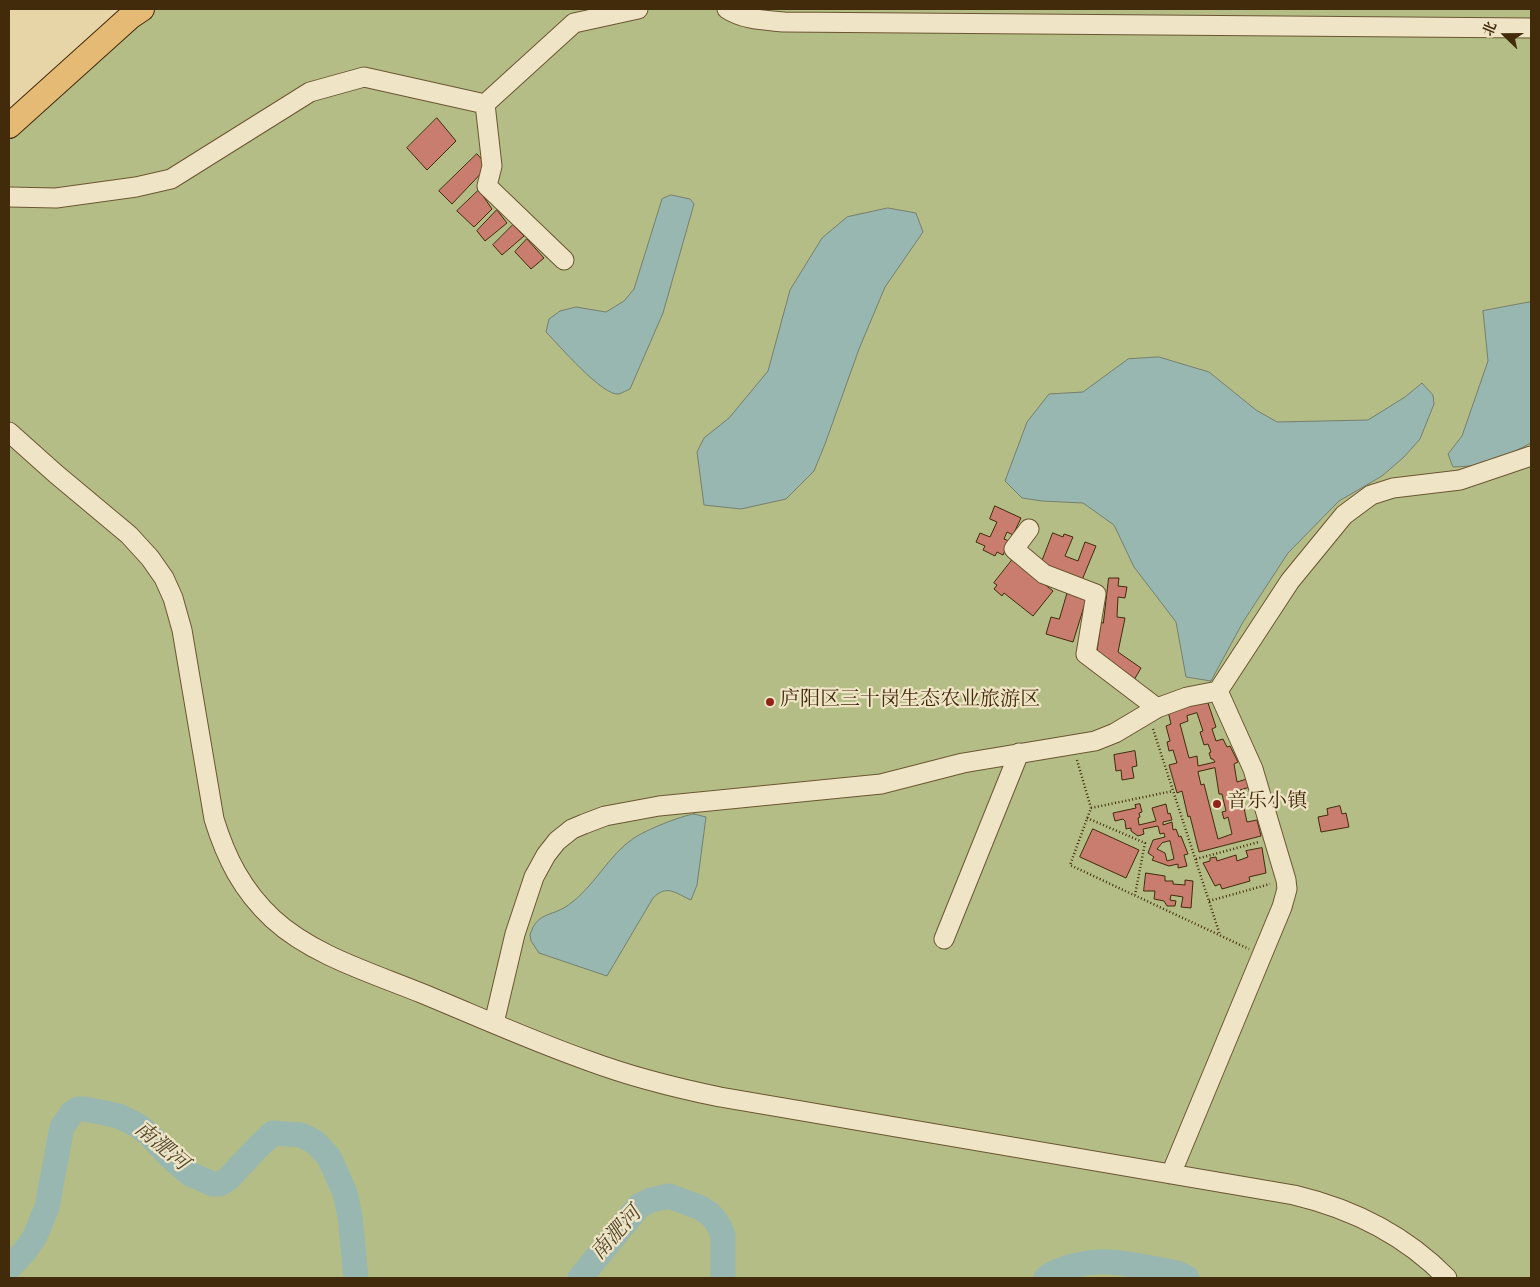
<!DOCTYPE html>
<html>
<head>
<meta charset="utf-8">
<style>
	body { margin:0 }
	#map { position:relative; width:1540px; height:1287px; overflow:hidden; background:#e7d5a7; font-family:"Sorts Mill Goudy","Noto Serif SC",serif }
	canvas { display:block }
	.frame { position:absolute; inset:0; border:10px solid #422b0b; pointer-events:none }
	.north { position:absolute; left:1480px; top:10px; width:50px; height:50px; -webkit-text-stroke:4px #efe4c6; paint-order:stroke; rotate:292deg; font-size:14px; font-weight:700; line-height:20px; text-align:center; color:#422b0b }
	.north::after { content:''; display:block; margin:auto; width:18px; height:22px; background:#422b0b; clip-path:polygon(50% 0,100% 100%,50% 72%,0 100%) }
</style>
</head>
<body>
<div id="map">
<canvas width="1540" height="1287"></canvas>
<div class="frame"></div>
<div class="north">北</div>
</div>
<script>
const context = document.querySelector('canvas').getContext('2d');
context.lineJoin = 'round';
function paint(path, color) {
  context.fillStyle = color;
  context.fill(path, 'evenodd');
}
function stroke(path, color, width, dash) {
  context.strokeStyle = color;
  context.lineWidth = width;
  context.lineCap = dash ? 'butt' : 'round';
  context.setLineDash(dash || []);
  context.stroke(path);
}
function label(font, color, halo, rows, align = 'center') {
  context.font = font + ' "Sorts Mill Goudy","Noto Serif SC",serif';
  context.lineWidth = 4.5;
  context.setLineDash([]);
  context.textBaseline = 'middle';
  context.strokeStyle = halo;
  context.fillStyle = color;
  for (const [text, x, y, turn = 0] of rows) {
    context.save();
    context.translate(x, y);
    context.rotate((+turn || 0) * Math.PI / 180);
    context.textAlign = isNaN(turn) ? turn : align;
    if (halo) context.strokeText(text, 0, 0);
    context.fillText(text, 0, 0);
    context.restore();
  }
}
const green = new Path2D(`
	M142 9H1531V1278H9V126Z`);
const water = new Path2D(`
	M671 195 690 199 694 204 663 313 630 389C627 390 622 393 619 394 603 397 558 344 546 332L549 319 560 311 576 307 606 312 624 301 634 289 662 199Z
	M888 208 916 213 923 232 885 287 859 349 825 444 814 471 786 499 741 509 704 505 697 452 704 438 729 418 768 371 790 290 822 238 847 217Z
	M1531 302V443L1488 465 1453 467 1448 454 1462 436 1488 361 1483 311Z
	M1159 357 1209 372 1256 410 1277 422 1368 420 1405 397 1422 383 1433 395 1434 404 1420 439 1404 457 1382 476 1339 501 1288 553 1243 622 1211 681 1186 677 1176 622 1134 567 1114 525 1083 503 1042 501 1022 498 1005 481 1027 422 1049 394 1083 392 1128 359Z
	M694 814 706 817 697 885 691 900C675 893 667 884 653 898L607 976 539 953 531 941 530 935C537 912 550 917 567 906 593 889 609 854 634 838 646 830 680 816 694 814Z`);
const river = new Path2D(`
	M9 1268 25 1251 34 1238 41 1222 47 1207 62 1127 72 1113 78 1109H85L119 1116 137 1125 149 1134 167 1154 190 1174 213 1184H220L228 1179 258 1147 273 1133 301 1135 315 1142 329 1157 345 1193 350 1216 356 1278
	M580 1278 639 1206 651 1200 669 1196 701 1208 711 1215 718 1224 723 1235V1278
	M1046 1278C1059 1267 1091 1261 1109 1262 1130 1263 1156 1269 1177 1273L1187 1278`);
const building = new Path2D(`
	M437 118 456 141 427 170 407 148Z
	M477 154 488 166 452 204 439 191Z
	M479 190 492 209 474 227 457 211Z
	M497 210 507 223 485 241 477 231Z
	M513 225 524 236 502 255 493 245Z
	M527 239 544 258 531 269 515 252Z
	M995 506 1021 518 1013 535 1007 532 1004 539 1009 541 1003 555 997 552 995 556 983 550 985 546 976 542 980 533 990 537 997 522 990 519Z
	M1053 533 1063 537 1064 534 1073 537 1065 556 1078 561 1085 542 1096 546 1082 580 1041 564Z
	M1013 559 1053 591 1033 616 1004 593 1002 596 994 589 997 585 994 583Z
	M1109 578H1119L1118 586 1127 587 1125 598 1118 597 1117 617 1125 618 1118 652 1141 668 1134 680 1096 658 1101 622 1103 623Z
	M1068 591 1087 597 1073 642 1046 634 1051 617 1059 619Z
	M1207 700 1216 727 1212 729 1216 741 1223 739 1227 747 1230 746 1238 762 1234 764 1237 782 1247 779 1250 787 1240 790 1247 822 1257 820 1261 836 1199 852 1190 816 1188 817 1182 791 1177 793 1169 765 1177 763 1173 750 1169 751 1167 742 1170 741 1166 726 1171 724 1168 711ZM1197 713 1203 731 1200 732 1204 745 1208 744 1211 752 1209 753 1211 759H1213L1215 762 1198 766 1197 756 1189 758 1180 724 1188 721 1187 716ZM1215 768 1219 794H1222L1226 811 1222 812 1224 819 1228 817 1232 834 1218 839 1204 784 1201 785 1198 772Z
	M1135 751 1137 766 1132 767 1134 778 1122 780 1121 770 1116 771 1114 755Z
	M1140 804 1142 812 1139 813 1140 817 1138 818 1139 825 1156 821 1152 808 1166 804 1168 814 1170 813 1172 820 1163 822V825L1172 822 1173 830 1176 829 1179 837 1181 836 1188 854 1184 855 1187 866 1178 868V864L1169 866 1152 860 1154 857 1148 853 1153 840 1165 837 1164 833 1160 834 1158 826 1143 829 1144 834 1138 836 1131 831V828L1126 829 1125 821 1123 819 1115 821 1113 813 1136 808 1135 805ZM1170 841 1174 859 1167 861 1165 853 1157 849 1162 843Z
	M1340 806 1342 814 1346 813 1349 827 1321 832 1318 817 1328 815 1327 809Z
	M1093 829 1139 850 1126 878 1080 857Z
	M1262 848 1266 873 1249 877 1250 881 1222 889 1220 884 1215 886 1203 863 1210 861V858L1216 857 1217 861 1236 855 1237 861 1248 857 1246 851Z
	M1146 873 1165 876V881H1173V884L1185 885V880L1193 881 1191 908 1181 907 1183 897 1171 895 1170 900 1176 901 1175 906H1167L1164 901 1154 899 1155 891H1144Z`);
const path = new Path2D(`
	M1153 729 1220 935
	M1077 760 1091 808 1070 865 1249 949
	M1091 808 1173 791
	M1087 818 1145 843 1135 895
	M1196 859 1259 842
	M1209 901 1270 884`);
const minor = new Path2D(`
	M727 9C744 20 764 20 784 22L1531 28
	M9 197 56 198 136 187 171 179 310 92 364 77 485 104
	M564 260 487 186 492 166 485 104 574 23 638 9
	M9 432 56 474 129 535 150 558 164 578 173 598 182 630 214 819C226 858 242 890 273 919 312 955 372 973 421 993 477 1016 532 1041 589 1061 632 1077 676 1088 720 1097L1294 1195C1353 1209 1405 1235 1447 1278
	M1029 529 1014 549 1044 574 1096 594 1086 654 1157 708
	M944 939 1019 753
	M494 1023 515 934 534 877 546 855 557 841 572 829 584 824 605 816 659 806 881 784 963 763 1095 741 1115 733 1157 708 1187 697 1218 691 1290 581 1344 515 1371 495 1393 488 1460 480 1531 456
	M1171 1174 1282 907 1287 889 1286 880 1253 769 1218 691`);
const major = new Path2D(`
	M9 126 130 17 142 9`);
const markers = [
	[770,702,5,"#8f2418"],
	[1217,804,5,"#8f2418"]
];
const poiNames = [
	["庐阳区三十岗生态农业旅游区",780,702],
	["音乐小镇",1227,804]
];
const waterNames = [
	["南淝河",160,1148,40],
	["南淝河",618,1235,-48]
];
paint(green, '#b5bd87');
paint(water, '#98b7b0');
stroke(water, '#767f6e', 1);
stroke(river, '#98b7b0', 25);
paint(building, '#c87d6e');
stroke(building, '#422b0b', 1);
stroke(minor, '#6b5632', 21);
stroke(major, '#422b0b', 26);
stroke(path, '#422b0b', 2.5, [1, 2.5]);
stroke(minor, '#efe4c6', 19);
stroke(major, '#e4ba74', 24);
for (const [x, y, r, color] of markers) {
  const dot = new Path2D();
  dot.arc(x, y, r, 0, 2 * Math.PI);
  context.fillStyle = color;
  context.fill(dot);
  stroke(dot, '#efe4c6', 2);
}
label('20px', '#422b0b', '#efe4c6', poiNames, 'left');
label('italic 21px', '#53472c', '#efe4c6', waterNames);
</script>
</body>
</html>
